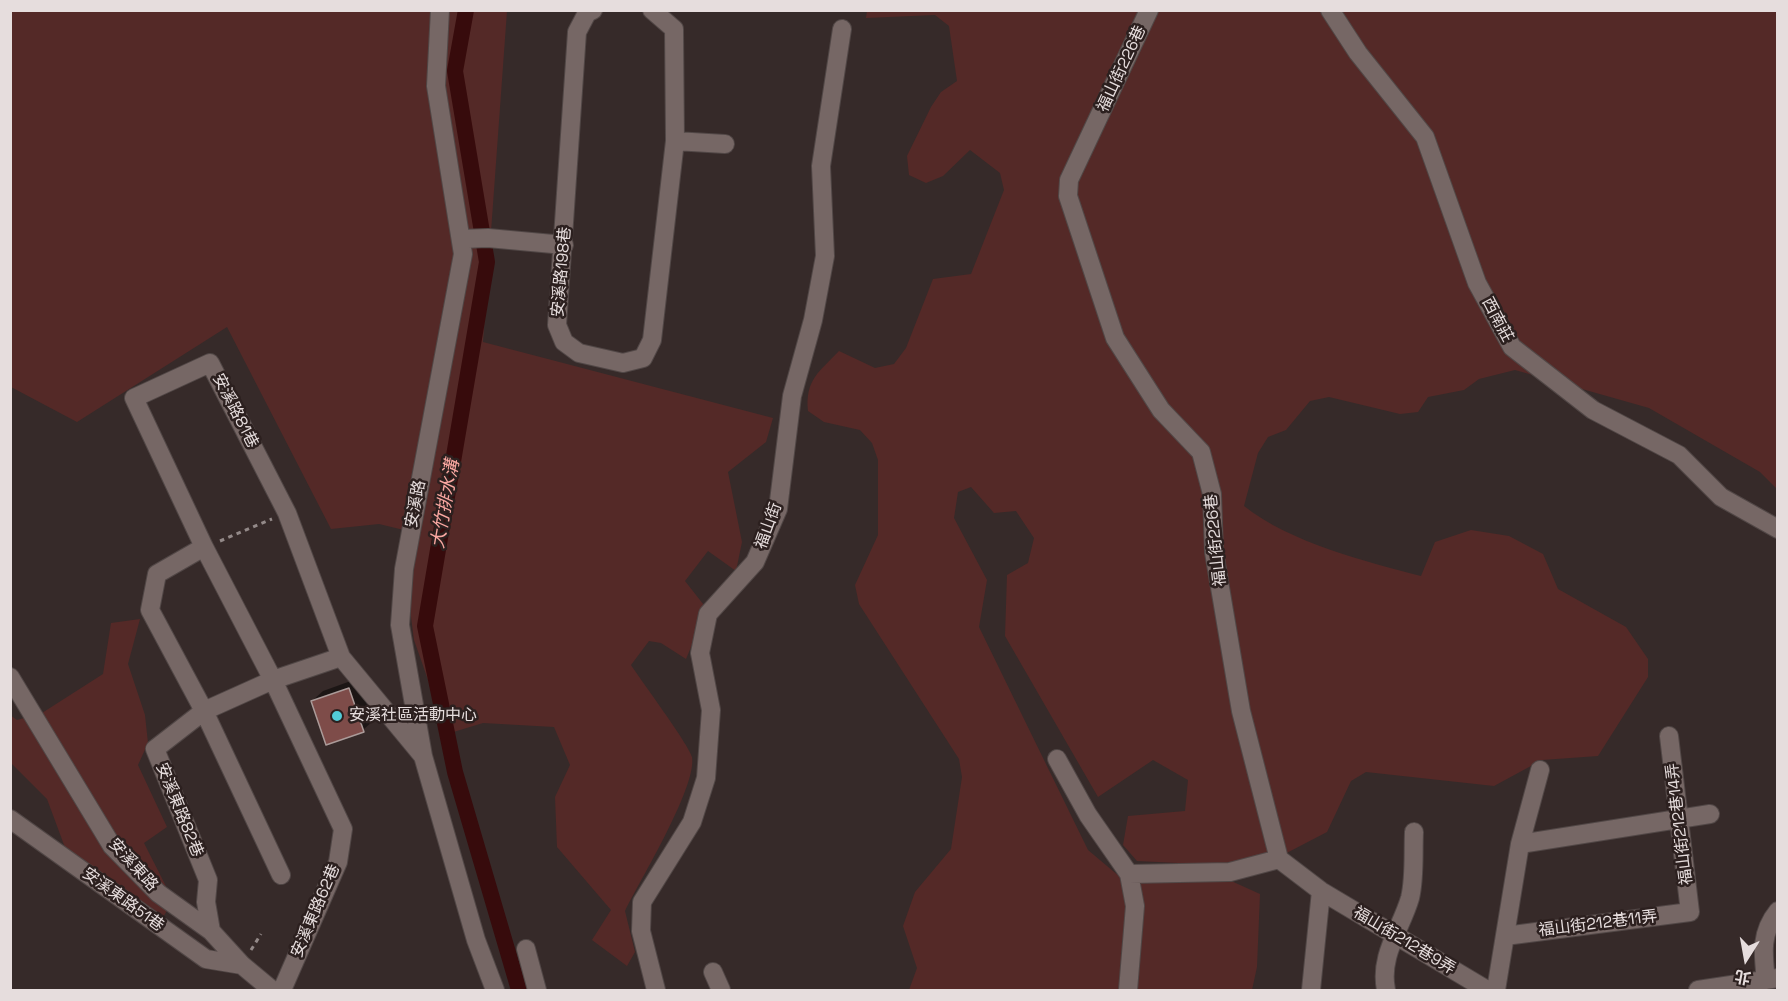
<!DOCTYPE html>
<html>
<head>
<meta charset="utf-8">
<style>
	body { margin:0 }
	#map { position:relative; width:1788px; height:1001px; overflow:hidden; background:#362a29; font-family:"Space Grotesk","Noto Sans TC",sans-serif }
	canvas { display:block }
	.frame { position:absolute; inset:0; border:12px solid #e6dddd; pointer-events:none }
	.north { position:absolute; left:1716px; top:929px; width:60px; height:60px; -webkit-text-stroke:4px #2c201f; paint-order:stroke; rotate:191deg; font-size:16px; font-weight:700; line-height:24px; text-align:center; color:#e6dddd }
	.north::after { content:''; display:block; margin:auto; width:21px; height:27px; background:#e6dddd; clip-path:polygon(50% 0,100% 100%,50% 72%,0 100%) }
</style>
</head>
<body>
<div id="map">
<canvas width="1788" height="1001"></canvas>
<div class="frame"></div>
<div class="north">北</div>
</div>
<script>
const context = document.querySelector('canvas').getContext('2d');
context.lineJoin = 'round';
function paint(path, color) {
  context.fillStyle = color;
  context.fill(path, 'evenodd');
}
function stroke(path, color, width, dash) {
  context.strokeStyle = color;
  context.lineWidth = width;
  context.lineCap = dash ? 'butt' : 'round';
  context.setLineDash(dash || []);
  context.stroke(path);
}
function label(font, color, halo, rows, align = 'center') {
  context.font = font + ' "Space Grotesk","Noto Sans TC",sans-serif';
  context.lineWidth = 5;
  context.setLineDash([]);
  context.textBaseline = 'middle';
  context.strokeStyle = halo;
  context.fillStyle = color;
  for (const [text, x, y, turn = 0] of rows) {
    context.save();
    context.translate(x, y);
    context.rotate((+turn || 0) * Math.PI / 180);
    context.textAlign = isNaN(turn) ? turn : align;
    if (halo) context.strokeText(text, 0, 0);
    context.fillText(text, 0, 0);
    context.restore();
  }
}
const green = new Path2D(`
	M10 11H507L483 342 773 418 766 442 728 472 742 542 736 571 708 551 685 581 707 609 686 659 661 643 649 641 631 665C640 679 690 746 692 757 697 787 640 880 625 911L635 952 627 966 592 940 611 910 557 847 555 797 570 765 554 727 483 723 447 734 414 640 407 586 408 531 379 524 331 529 227 327 77 422 11 387Z
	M867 11H1777V489L1760 472 1649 408 1515 370 1479 379 1464 390 1428 397 1418 412 1400 414 1329 397 1310 401 1286 430 1268 437 1258 453 1244 506C1291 543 1364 561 1421 576L1435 542 1471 530 1509 536 1543 554 1558 589 1626 627 1648 659V677L1598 756 1542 760 1494 786 1366 772 1351 781 1327 832 1277 858 1240 866 1137 861 1123 845 1128 816 1185 811 1188 780 1153 760 1098 797 1005 636 1007 575 1028 563 1034 538 1016 511 994 513 971 487 958 492 954 518 987 580 979 627 1088 850 1126 882 1229 880 1260 894 1257 967 1252 990H909L917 968 903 926 915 892 951 849 962 777 959 759 859 604 855 585 878 535V460L872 443 860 430 824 422 808 411C805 380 819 372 839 351L875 368 894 364 906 348 933 279 971 274 1004 190 1000 173 970 150 943 176 926 183 909 175 907 156 931 107 941 92 957 81 949 26 935 15 866 18Z
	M140 619 128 664 145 715 148 743 138 765 167 827 144 843 173 900 161 921 70 861 47 799 11 763 10 715 17 720 42 713 103 674 111 623Z`);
const shadow = new Path2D(`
	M359 678 374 720 363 730 327 743 312 701 323 691Z`);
const canal = new Path2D(`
	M466 10 455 71 487 262 425 626 455 772 519 990`);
const building = new Path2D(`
	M349 688 364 732 326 745 311 701Z`);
const path = new Path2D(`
	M220 541 272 519
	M251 950 261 934`);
const minor = new Path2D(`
	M440 10 436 86 463 254 404 569 400 625 423 756 476 940 495 990
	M593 10 587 13 577 32 557 325 564 342 579 353 623 363 643 358 652 340 675 141 674 29 652 10
	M1149 10 1069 180 1068 196 1115 338 1161 410 1201 452 1212 494 1214 552 1241 711 1279 859 1321 891 1487 990
	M1330 10 1358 53 1425 137 1477 283 1512 347 1593 410 1679 455 1721 497 1778 529
	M675 141 725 144
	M461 239 488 238 564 245
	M204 547 157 574 150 610 204 711 155 749 208 880 206 902 211 931
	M341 657 273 680 204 547 134 398 210 363 287 513 341 657 422 755
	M10 677 112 846 158 893 211 931 242 965 272 990
	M1057 759 1088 815 1129 874 1230 872 1279 859
	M10 819 206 959 242 965
	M1520 844 1710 814
	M281 875 204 711 273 680 343 829 338 862 282 990
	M1505 936 1690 912 1669 736
	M526 949 537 990
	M713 972 721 990
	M1766 980C1763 954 1760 933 1778 911
	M656 990 641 931 642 902 692 822 706 778 711 710 700 653 708 614 755 562 778 509 792 396 813 320 825 256 821 166 842 29
	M1128 990 1135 906 1129 874
	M1311 990 1321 891
	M1386 990C1379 955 1401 929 1410 898 1415 878 1413 853 1414 832
	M1496 990 1520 844 1540 770
	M1698 990 1778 978`);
const markers = [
	[337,716,6,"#52cbd7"]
];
const streetNames = [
	["福山街226巷",1122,69,-65],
	["安溪路198巷",562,272,-85],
	["西南莊",1497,320,62],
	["安溪路81巷",235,411,63],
	["安溪路",416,504,-79],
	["福山街",769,526,-70],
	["福山街226巷",1216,540,-96],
	["安溪東路82巷",179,810,68],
	["福山街212巷14弄",1680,824,-97],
	["安溪東路",133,865,48],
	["安溪東路51巷",123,900,36],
	["安溪東路62巷",316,911,-67],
	["福山街212巷11弄",1598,924,-7],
	["福山街212巷9弄",1404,941,31]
];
const poiNames = [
	["安溪社區活動中心",349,716]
];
const waterNames = [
	["大竹排水溝",446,504,-80]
];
paint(green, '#542927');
paint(shadow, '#0007');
stroke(canal, '#370b0c', 16);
paint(building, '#7e4c49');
stroke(building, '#ab9b99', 1.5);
stroke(minor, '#514746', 20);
stroke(path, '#938988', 3, [4.5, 4.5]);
stroke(minor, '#766765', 18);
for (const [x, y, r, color] of markers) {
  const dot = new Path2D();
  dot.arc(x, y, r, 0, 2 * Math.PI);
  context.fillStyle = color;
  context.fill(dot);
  stroke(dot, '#2c201f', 2);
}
label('16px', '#e6dddd', '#2c201f', streetNames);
label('16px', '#e6dddd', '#2c201f', poiNames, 'left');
label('italic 18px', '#faa7a1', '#2c201f', waterNames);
</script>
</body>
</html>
